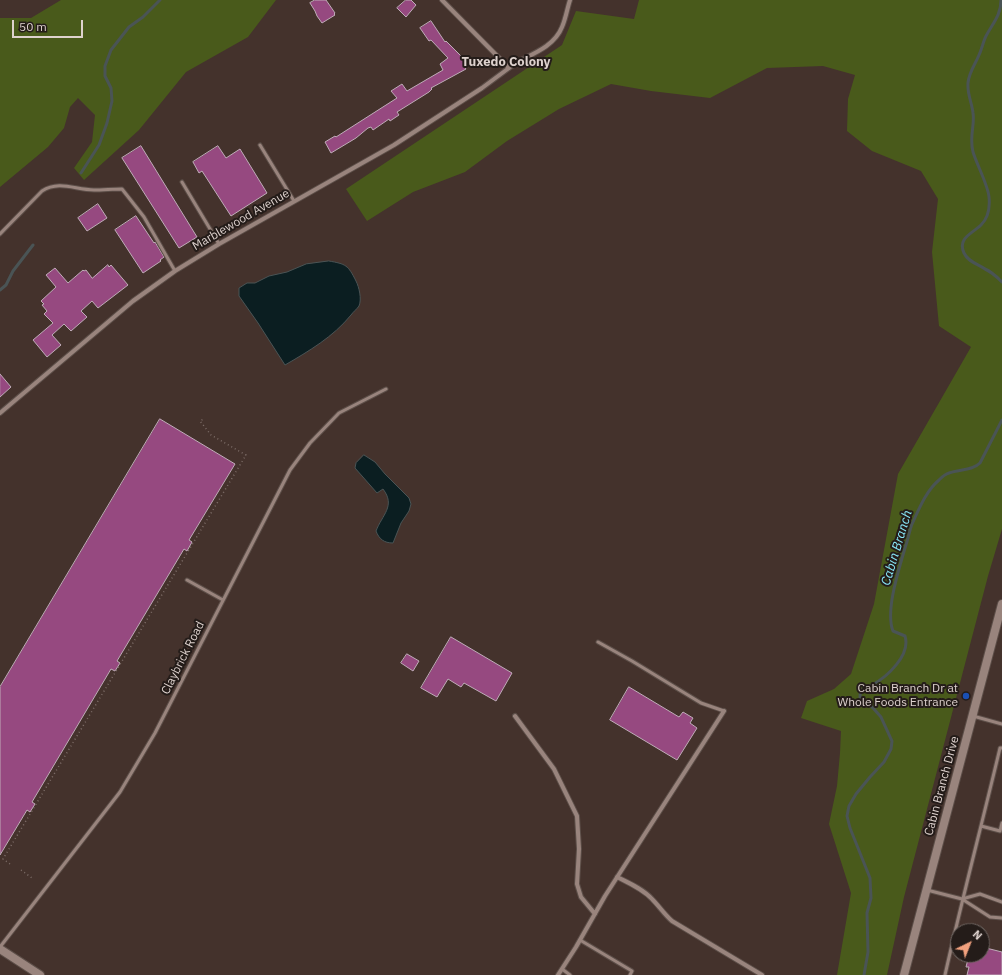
<!DOCTYPE html>
<html>
<head>
<meta charset="utf-8">
<style>
	body { margin:0 }
	#map { position:relative; width:1002px; height:975px; overflow:hidden; background:#44322c; font-family:"IBM Plex Sans",sans-serif }
	canvas { display:block }
	.north { position:absolute; left:950px; top:923px; width:40px; height:40px; box-sizing:border-box; background:#241c19; border:1px solid #6e6561; border-radius:50%; rotate:43deg; font-size:11px; font-weight:700; line-height:16px; text-align:center; color:#ded2ce }
	.north::after { content:''; display:block; margin:auto; width:14px; height:18px; background:#f2a17e; clip-path:polygon(50% 0,100% 100%,50% 72%,0 100%) }
	.scale { position:absolute; left:12px; top:20px; width:71px; height:18px; box-sizing:border-box; border:2px solid #ded2ce; border-top:0; padding-left:5px; font-size:12px; line-height:14px; white-space:nowrap; color:#ded2ce; -webkit-text-stroke:3px #241c19; paint-order:stroke }
</style>
</head>
<body>
<div id="map">
<canvas width="1002" height="975"></canvas>
<div class="north">N</div>
<div class="scale">50 m</div>
</div>
<script>
const context = document.querySelector('canvas').getContext('2d');
context.lineJoin = 'round';
function paint(path, color) {
  context.fillStyle = color;
  context.fill(path, 'evenodd');
}
function stroke(path, color, width, dash) {
  context.strokeStyle = color;
  context.lineWidth = width;
  context.lineCap = dash ? 'butt' : 'round';
  context.setLineDash(dash || []);
  context.stroke(path);
}
function label(font, color, halo, rows, align = 'center') {
  context.font = font + ' "IBM Plex Sans",sans-serif';
  context.lineWidth = 4;
  context.setLineDash([]);
  context.textBaseline = 'middle';
  context.strokeStyle = halo;
  context.fillStyle = color;
  for (const [text, x, y, turn = 0] of rows) {
    context.save();
    context.translate(x, y);
    context.rotate((+turn || 0) * Math.PI / 180);
    context.textAlign = isNaN(turn) ? turn : align;
    if (halo) context.strokeText(text, 0, 0);
    context.fillText(text, 0, 0);
    context.restore();
  }
}
const green = new Path2D(`
	M61 0H276L248 37 186 72 139 130 84 180 74 168 92 142 95 115 78 98 70 107 64 128 48 147 0 187V18H31Z
	M639 0H1002V529L988 576 904 897 887 975H837L851 893 829 824 837 786 840 753 841 731 801 718 807 701 834 689 851 674 874 604 898 474 971 347 939 326 932 252 938 199 921 171 872 151 847 131 848 99 855 75 823 66 767 68 710 98 651 91 611 84 559 109 507 141 465 172 413 192 367 221 346 189 562 45 576 11 634 19Z`);
const water = new Path2D(`
	M329 261C346 264 348 265 356 281 359 287 362 299 359 306 357 309 353 312 351 315 333 337 309 351 285 365L258 323 239 296V288L247 283H255L269 276 287 272 306 264Z
	M364 455 375 462 385 474 409 498 411 504 409 511 401 523 393 543C384 543 379 539 376 531 382 515 396 506 383 489L377 493 355 468 356 463Z`);
const stream = new Path2D(`
	M1001 0C1001 15 993 23 986 36 983 42 982 49 979 55 975 65 969 72 968 83 967 94 972 103 973 113 975 126 969 136 973 152 977 165 988 185 989 197 990 207 988 218 981 225 973 233 957 238 964 253 968 262 978 264 985 269 992 272 997 277 1002 282
	M81 173 99 145 107 123 112 101 111 88 105 76V66L111 50 129 27 143 17 160 0
	M0 290 6 285 13 271 33 245
	M864 975 868 952 867 913 871 898 870 878 850 828 847 816 849 806 856 794 870 777 884 762 891 749 892 741 881 717 873 708 860 697C860 694 860 691 863 689 865 687 869 687 872 685 887 677 911 655 905 636L893 631C885 611 899 569 905 548 908 540 909 532 912 524 919 509 926 491 939 480 941 478 945 474 949 473 959 469 972 471 980 463L1002 420`);
const building = new Path2D(`
	M315 0H326L335 13 334 14 335 15 322 23 317 16 315 11 310 3Z
	M406 0H411L416 5 406 17 397 8Z
	M431 21 445 42 446 41 464 59 466 63 463 65 466 69 431 88 432 89 429 92 397 112 399 115 390 121 389 119 373 130 371 127 368 128 356 138 331 153 325 142 335 136 336 137 397 98 391 91 402 84 407 91 443 70 440 64 448 58 431 40 429 41 420 28Z
	M141 146 197 237 179 248 122 158Z
	M218 146 226 158 240 149 267 193 231 216 202 171 199 173 193 162Z
	M98 204 107 218 87 231 78 218Z
	M136 216 154 243 155 242 164 257 160 260 161 261 143 273 115 230Z
	M108 265 109 267 111 265 128 285 98 308 92 301 81 311 87 317 71 331 64 324 52 335 61 345 47 357 33 340 53 323 44 314 47 311 42 305 44 304 41 301 56 287 46 275 55 268 68 283 83 270 84 271 86 270 92 278Z
	M0 374 11 387 0 397Z
	M160 419 235 464 189 540 192 542 187 551 184 549 117 661 120 663 115 671 111 669 32 802 35 804 30 812 27 810 0 855V687Z
	M451 637 512 673 496 701 464 683 461 687 448 679 437 697 421 688Z
	M407 654 419 661 413 671 401 663Z
	M629 687 679 717 683 712 693 718 690 723 697 728 677 760 610 720Z
	M982 947 1002 952V975H967L969 967H966L969 955H982Z`);
const path = new Path2D(`
	M10 864 3 859 246 455 211 435 200 421 205 418
	M21 870 32 878`);
const lane = new Path2D(`
	M260 145 294 201
	M182 182 219 244
	M0 234 42 191C60 180 75 190 94 190 103 190 113 189 122 189L144 217 175 271
	M187 580 223 600
	M598 642 632 661 701 703 724 711
	M973 716 1002 724
	M981 826 1000 831 1002 823
	M927 890 962 899 990 917 1002 918
	M962 899 980 894 1002 902
	M580 940 632 971 630 975
	M0 947 120 792 155 733 290 470 310 443 339 413 386 389
	M562 969 570 975
	M945 975C962 899 982 824 1000 748H1002`);
const street = new Path2D(`
	M442 0 509 68
	M519 61C535 53 555 45 562 27 566 18 567 9 570 0
	M0 413 133 301 175 271 219 244 394 145 482 88 513 65
	M515 716 554 769 577 816 579 849 577 884 581 897 595 914
	M617 877C629 883 643 889 652 899 659 906 664 914 672 921L762 975
	M558 975 576 947 605 896 724 711`);
const secondary = new Path2D(`
	M0 949 40 975
	M904 975 1002 604`);
const markers = [
	[966,696,4,"#1a4fb4"]
];
const streetNames = [
	["Marblewood Avenue",241,220,-30],
	["Claybrick Road",183,658,-63],
	["Cabin Branch Drive",942,786,-75]
];
const poiNames = [
	["Cabin Branch Dr at",958,689],
	["Whole Foods Entrance",958,703]
];
const neighbourhoodNames = [
	["Tuxedo Colony",506,62]
];
const waterNames = [
	["Cabin Branch",897,548,-73]
];
paint(green, '#495a1b');
paint(water, '#0b1e21');
stroke(water, '#4a5455', 1);
stroke(stream, '#4a5455', 3);
paint(building, '#964980');
stroke(building, '#bfacb8', 1);
stroke(lane, '#5c4e48', 5);
stroke(street, '#5c4e48', 6);
stroke(secondary, '#5c4e48', 10);
stroke(path, '#7e6e69', 1.5, [1, 3]);
stroke(lane, '#99847d', 3);
stroke(street, '#99847d', 4);
stroke(secondary, '#99847d', 8);
for (const [x, y, r, color] of markers) {
  const dot = new Path2D();
  dot.arc(x, y, r, 0, 2 * Math.PI);
  context.fillStyle = color;
  context.fill(dot);
  stroke(dot, '#241c19', 1.5);
}
label('12px', '#ded2ce', '#241c19', streetNames);
label('12px', '#ded2ce', '#241c19', poiNames, 'right');
label('bold 13px', '#ded2ce', '#241c19', neighbourhoodNames);
label('italic 13px', '#88e6f7', '#241c19', waterNames);
</script>
</body>
</html>
